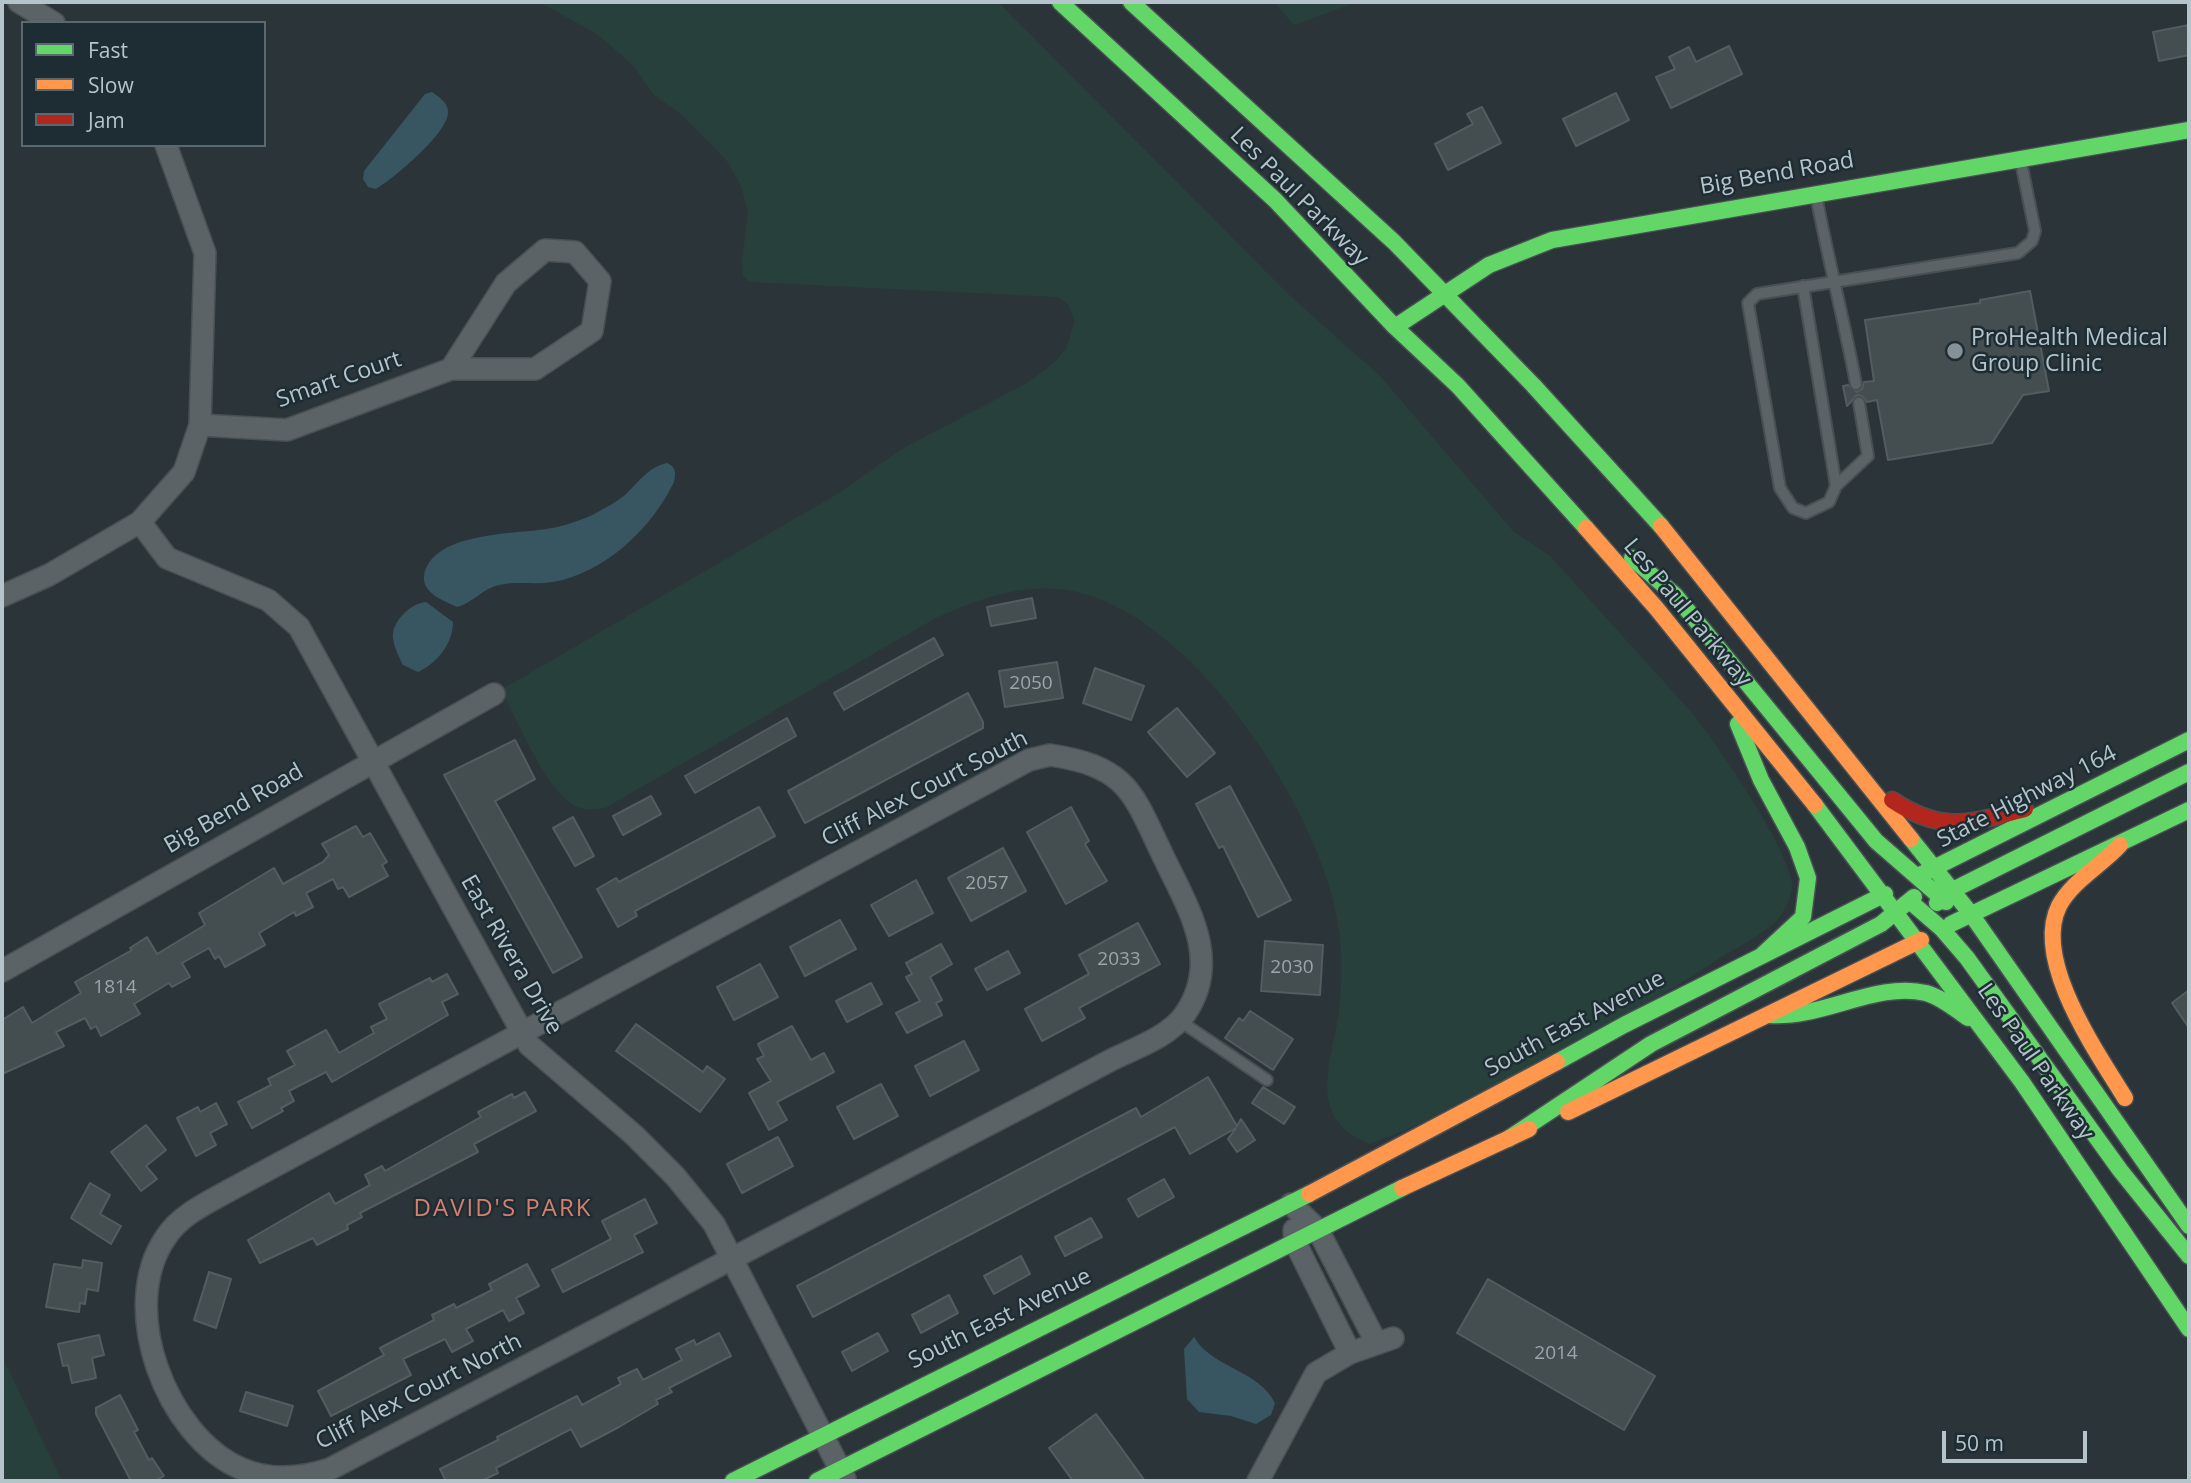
<!DOCTYPE html>
<html>
<head>
<meta charset="utf-8">
<style>
	body { margin:0 }
	#map { position:relative; width:2191px; height:1483px; overflow:hidden; background:#2b3539; font-family:"Open Sans",sans-serif }
	canvas { display:block }
	.frame { position:absolute; inset:0; border:4px solid #b5c3ca; pointer-events:none }
	.legend { position:absolute; left:21px; top:21px; width:245px; height:126px; box-sizing:border-box; background:#1e2d34; border:2px solid #5a6970; margin:0; padding:9px 12px; list-style:none; font-size:21px; color:#b5c3ca }
	.legend li { display:flex; align-items:center; gap:14px; height:35px }
	.legend b { width:35px; border:2px solid #5a6970 }
	.scale { position:absolute; left:1942px; top:1431px; width:145px; height:32px; box-sizing:border-box; border:4px solid #b5c3ca; border-top:0; padding-left:9px; font-size:21px; line-height:24px; white-space:nowrap; color:#b5c3ca; -webkit-text-stroke:5px #1e2d34; paint-order:stroke }
</style>
</head>
<body>
<div id="map">
<canvas width="2191" height="1483"></canvas>
<div class="frame"></div>
<ul class="legend">
<li><b style="height:9px;background:#63d668"></b>Fast</li>
<li><b style="height:9px;background:#ff974d"></b>Slow</li>
<li><b style="height:9px;background:#b3261e"></b>Jam</li>
</ul>
<div class="scale">50 m</div>
</div>
<script>
const context = document.querySelector('canvas').getContext('2d');
context.lineJoin = 'round';
function paint(path, color) {
  context.fillStyle = color;
  context.fill(path, 'evenodd');
}
function stroke(path, color, width, dash) {
  context.strokeStyle = color;
  context.lineWidth = width;
  context.lineCap = dash ? 'butt' : 'round';
  context.setLineDash(dash || []);
  context.stroke(path);
}
function label(font, color, halo, rows, align = 'center') {
  context.font = font + ' "Open Sans",sans-serif';
  context.lineWidth = 5;
  context.setLineDash([]);
  context.textBaseline = 'middle';
  context.strokeStyle = halo;
  context.fillStyle = color;
  for (const [text, x, y, turn = 0] of rows) {
    context.save();
    context.translate(x, y);
    context.rotate((+turn || 0) * Math.PI / 180);
    context.textAlign = isNaN(turn) ? turn : align;
    if (halo) context.strokeText(text, 0, 0);
    context.fillText(text, 0, 0);
    context.restore();
  }
}
const green = new Path2D(`
	M539 2H998L1288 294 1380 376 1513 531 1551 557 1692 713C1715 741 1792 853 1792 886 1792 898 1784 911 1777 920 1763 935 1737 947 1720 958 1624 1022 1518 1071 1417 1125L1370 1144C1348 1135 1331 1122 1328 1096 1325 1069 1335 1039 1339 1012 1342 983 1343 952 1338 923 1321 808 1182 596 1056 589 1012 586 974 601 934 619L605 808C594 809 583 811 573 805 544 786 518 721 501 690L839 493 902 449 1029 382 1055 362 1066 349 1075 321 1068 304 1058 297 750 282 743 275 742 263 748 212 741 186 727 161 680 113 655 96 633 65 597 34Z
	M1274 2H1357L1294 25Z
	M2 1356 62 1481H2Z`);
const water = new Path2D(`
	M432 92C439 97 449 103 448 113 447 134 394 178 376 189L368 187 363 179 364 171 425 94Z
	M667 463C676 467 676 472 674 482 652 528 605 573 553 582 535 585 517 581 499 585 483 588 473 603 457 607 444 601 422 593 424 576 431 532 515 534 547 529 560 527 575 522 588 517 600 511 615 503 625 495 638 483 648 467 667 463Z
	M426 602 453 622C453 644 437 663 418 672L403 665C399 657 394 647 393 638 391 622 411 603 426 602Z
	M1194 1337C1212 1368 1259 1370 1275 1403L1271 1415 1256 1424 1231 1416 1199 1412 1187 1399 1184 1349Z`);
const building = new Path2D(`
	M2189 25V55L2159 61 2153 32Z
	M1729 46 1742 74 1671 108 1656 77 1675 69 1669 57 1689 47 1696 62Z
	M1616 93 1629 120 1576 146 1563 119Z
	M1482 107 1501 143 1448 170 1435 144 1473 124 1467 114Z
	M2030 291 2049 391 2023 395 1992 443 1888 460 1877 400 1867 402 1862 396 1857 395 1847 406 1843 386 1848 385 1857 392 1862 389 1864 382 1874 381 1865 320 1980 303V300Z
	M1032 598 1036 618 991 626 987 607Z
	M934 638 943 655 844 710 834 693Z
	M1057 662 1063 698 1005 707 999 671Z
	M1095 668 1144 686 1131 720 1083 703Z
	M968 693 983 722V728L805 823 788 791Z
	M1177 708 1215 753 1187 777 1148 732Z
	M787 718 796 736 695 793 685 776Z
	M515 740 535 779 495 801 582 957 553 973 444 775Z
	M1230 786 1291 900 1258 917 1223 846 1219 848 1196 804Z
	M651 796 661 814 623 835 613 816Z
	M759 807 775 836 635 911 637 916 618 927 597 889 616 878 619 882Z
	M1071 807 1089 841 1085 844 1107 881 1066 904 1027 832Z
	M573 817 594 856 575 866 553 828Z
	M356 826 363 837 370 833 387 862 382 865 388 876 349 897 343 887 338 889 333 879 306 893 313 907 296 916 294 912 259 933 265 945 225 967 219 956 215 959 209 948 182 963 190 977 172 987 169 983 134 1004 140 1014 101 1036 96 1026 91 1029 85 1018 56 1032 64 1046 2 1074V1020L23 1007 32 1023 81 993 75 982 132 950 130 948 147 937 157 954 205 925 199 913 274 868 283 884 323 862 329 855 322 844Z
	M1003 848 1026 891 971 921 948 878Z
	M916 880 933 913 889 936 871 905Z
	M840 920 856 949 805 976 790 947Z
	M1138 923 1160 964 1079 1008 1085 1018 1042 1041 1025 1009 1089 974 1079 955Z
	M1265 941 1323 945 1320 995 1261 991Z
	M941 944 952 964 930 977 942 1000 936 1003 942 1015 907 1033 896 1013 920 1001 906 977 912 974 906 963Z
	M1008 951 1020 973 987 990 975 969Z
	M760 964 778 997 734 1020 717 987Z
	M447 974 458 994 442 1002 448 1015 332 1082 326 1072 289 1091 294 1101 281 1108 283 1111 252 1128 238 1102 271 1085 268 1079 295 1065 287 1051 326 1030 339 1053 374 1033 371 1027 387 1019 379 1004 430 978 432 982Z
	M871 983 882 1004 847 1022 836 1001Z
	M2189 990V1028L2172 1003Z
	M1250 1011 1293 1039 1273 1070 1225 1038 1239 1018 1243 1021Z
	M636 1024 703 1072 707 1066 725 1079 700 1112 616 1051Z
	M792 1026 811 1060 824 1053 834 1072 777 1102 787 1120 769 1130 749 1093 771 1081 757 1059 764 1056 758 1044Z
	M964 1041 979 1070 930 1096 915 1066Z
	M1208 1077 1237 1126 1241 1119 1255 1140 1237 1152 1228 1139 1236 1128 1190 1154 1175 1127 813 1317 797 1286 1136 1108 1141 1117Z
	M881 1084 898 1116 854 1139 837 1107Z
	M1263 1087 1295 1107 1284 1124 1252 1103Z
	M525 1092 536 1111 474 1144 478 1152 360 1213 362 1217 347 1225 348 1229 317 1245 313 1238 260 1263 248 1240 329 1193 335 1204 370 1185 365 1175 382 1166 385 1171 481 1117 478 1112 512 1094 514 1098Z
	M216 1103 227 1124 210 1133 216 1145 196 1156 177 1118 198 1107 200 1112Z
	M146 1125 166 1150 146 1166 157 1179 141 1191 111 1152Z
	M778 1137 793 1166 742 1193 727 1164Z
	M1164 1179 1174 1197 1138 1217 1128 1199Z
	M90 1183 110 1195 100 1214 121 1226 111 1244 71 1218Z
	M645 1199 657 1223 634 1235 643 1252 563 1292 552 1270 611 1239 602 1221Z
	M1091 1218 1102 1237 1065 1256 1055 1237Z
	M1021 1256 1030 1274 994 1294 984 1276Z
	M83 1260 102 1263 98 1291 87 1289 85 1304 80 1303 79 1312 46 1307 54 1264 82 1268Z
	M527 1264 539 1286 516 1298 524 1313 509 1321 503 1310 466 1329 473 1341 452 1352 445 1339 403 1359 411 1375 331 1416 318 1391 384 1355 380 1348 434 1320 432 1315 454 1304 456 1308 492 1290 489 1284Z
	M209 1272 231 1279 216 1328 194 1320Z
	M1488 1279 1655 1376 1624 1430 1457 1333Z
	M949 1295 958 1313 921 1333 912 1315Z
	M719 1333 731 1356 669 1388 672 1392 656 1400 658 1404 619 1427 581 1447 571 1429 496 1468 498 1473 481 1481H446L440 1469 498 1440 497 1437 577 1396 582 1405 621 1384 618 1378 637 1369 643 1380 682 1360 676 1349 694 1340 696 1345Z
	M878 1333 888 1351 852 1371 842 1352Z
	M99 1335 104 1355 92 1358 96 1378 72 1383 68 1365 63 1366 58 1344Z
	M246 1392 293 1406 287 1426 240 1411Z
	M120 1395 138 1430 134 1432 149 1460 152 1458 164 1476 155 1481H131L96 1414V1408Z
	M1096 1414 1119 1445 1145 1481H1073L1049 1448Z`);
const lane = new Path2D(`
	M1816 195C1828 259 1844 320 1856 384
	M1803 286 1836 486 1829 502 1806 513 1793 508 1780 488 1748 303 1757 294 2018 253 2032 241 2035 231 2021 162
	M1836 486 1868 456 1859 403
	M1180 1021 1267 1080`);
const street = new Path2D(`
	M19 2 54 23
	M200 425 287 430 451 369H535L592 331 600 281 575 252 545 250 506 283 451 369
	M140 522 167 558 268 600 299 627 529 1045 634 1135 675 1176 714 1224 845 1479
	M2 596 49 575 140 522 184 472 200 425 205 253 166 145
	M1050 755C1131 767 1133 795 1166 862 1190 911 1221 962 1185 1014 1170 1036 1136 1048 1113 1059 1059 1088 1005 1116 951 1144 743 1251 537 1361 330 1469 302 1478 270 1481 242 1469 166 1437 117 1307 166 1237 180 1215 207 1203 230 1190L1029 760Z
	M2 971 494 694
	M1291 1204 1318 1230 1376 1342
	M1294 1230 1295 1242 1350 1353
	M1258 1481 1316 1373 1350 1353 1393 1338`);
const fast = new Path2D(`
	M1060 2 1275 200 1394 326 1458 386 1586 528
	M1131 2 1394 242 1533 385 1661 526
	M1395 327 1489 265 1552 240 2189 130
	M1632 558 1675 595 1876 841 1946 902
	M1738 724 1761 780 1797 847 1808 878 1803 917 1761 956
	M1815 805 2022 1082 2189 1329
	M1911 839 1971 914 2189 1226
	M1918 876 2189 740
	M1937 903 1953 890 2189 772
	M1913 904 1942 929 1967 958 2120 1170 2189 1256
	M1951 924 2189 810
	M1769 1015C1823 1019 1876 981 1926 993 1941 997 1955 1009 1968 1018
	M1557 1062 1624 1025 1885 894
	M1508 1139 1651 1044 1881 924 1914 897
	M733 1481 1309 1194
	M817 1481 1402 1188`);
const slow = new Path2D(`
	M1661 526 1911 839
	M1586 528 1657 609 1815 805
	M2120 845C2102 865 2072 881 2059 906 2032 960 2097 1052 2125 1098
	M1568 1112 1921 940
	M1402 1188 1529 1129
	M1309 1194 1557 1062`);
const jam = new Path2D(`
	M1892 800C1943 834 1969 823 2025 809`);
const markers = [
	[1955,351,9,"#859197"]
];
const numberNames = [
	["2050",1031,684],
	["2057",987,884],
	["2033",1119,960],
	["2030",1292,968],
	["1814",115,988],
	["2014",1556,1354]
];
const streetNames = [
	["Big Bend Road",1777,174,-10],
	["Les Paul Parkway",1299,197,45],
	["Smart Court",339,380,-19],
	["Les Paul Parkway",1687,613,50],
	["Cliff Alex Court South",925,789,-27],
	["State Highway 164",2027,797,-27],
	["Big Bend Road",234,809,-30],
	["East Rivera Drive",511,955,60],
	["South East Avenue",1575,1024,-28],
	["Les Paul Parkway",2035,1062,55],
	["South East Avenue",1000,1319,-26],
	["Cliff Alex Court North",419,1392,-27]
];
const poiNames = [
	["ProHealth Medical",1971,338],
	["Group Clinic",1971,364]
];
const neighbourhoodNames = [
	["DAVID'S PARK",503,1209]
];
paint(green, '#28403c');
paint(water, '#385562');
paint(building, '#444d50');
stroke(building, '#535c61', 2);
stroke(lane, '#495054', 14);
stroke(street, '#495054', 24);
stroke(fast, '#495054', 19);
stroke(slow, '#495054', 19);
stroke(jam, '#495054', 19);
stroke(lane, '#5b6367', 10);
stroke(street, '#5b6367', 21);
stroke(fast, '#63d668', 16);
stroke(slow, '#ff974d', 16);
stroke(jam, '#b3261e', 16);
for (const [x, y, r, color] of markers) {
  const dot = new Path2D();
  dot.arc(x, y, r, 0, 2 * Math.PI);
  context.fillStyle = color;
  context.fill(dot);
  stroke(dot, '#1e2d34', 2.5);
}
label('19px', '#99a6ac', null, numberNames);
label('23px', '#b5c3ca', '#1e2d34', streetNames);
label('23px', '#b5c3ca', '#1e2d34', poiNames, 'left');
context.letterSpacing = '2px';
label('24px', '#d77e6d', '#1e2d34', neighbourhoodNames);
context.letterSpacing = '0px';
</script>
</body>
</html>
